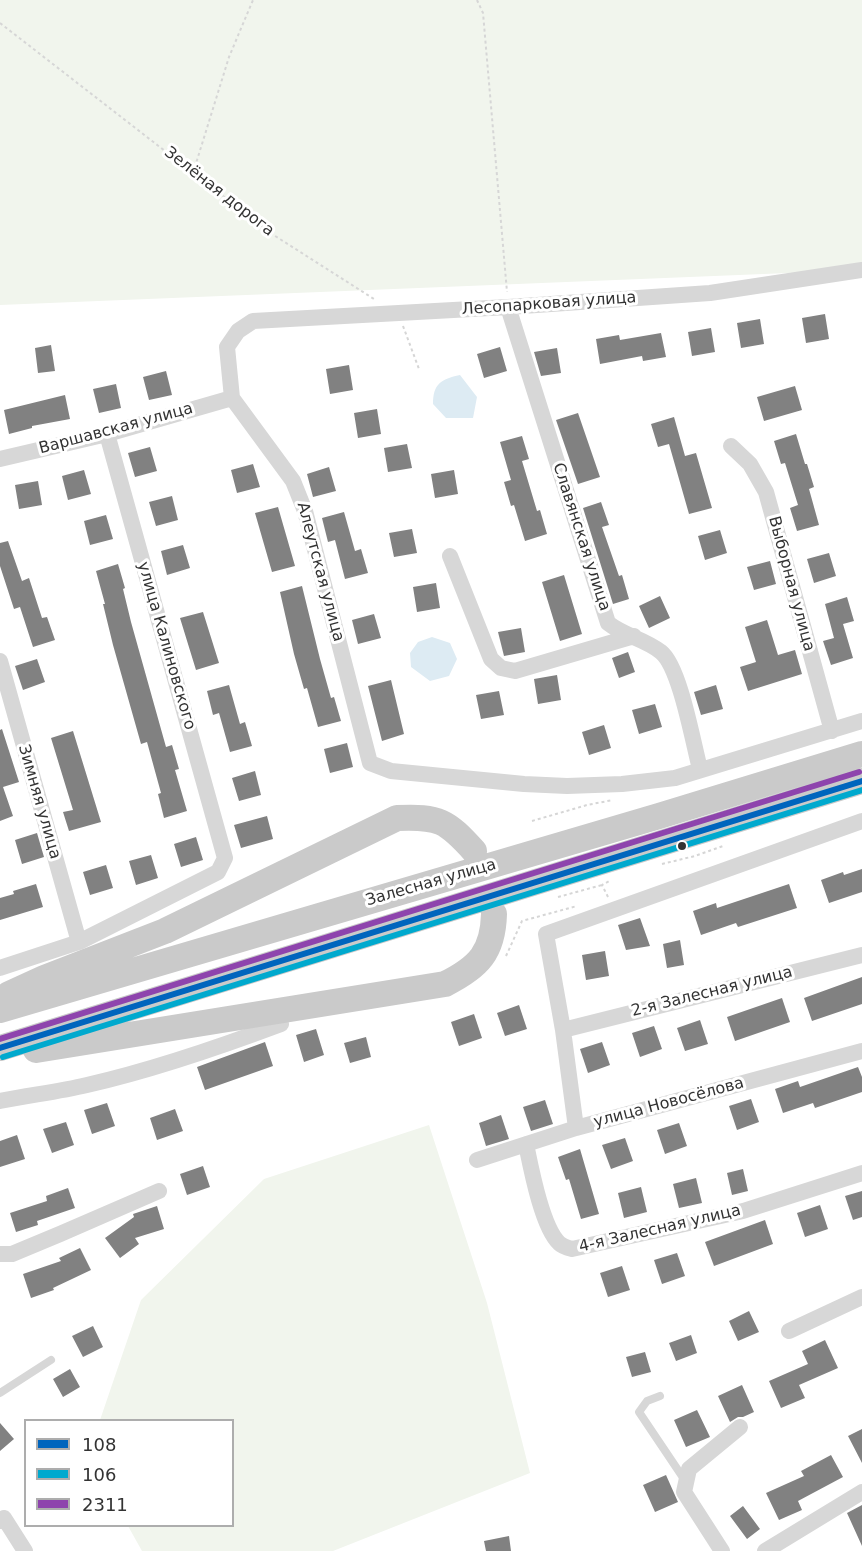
<!DOCTYPE html>
<html>
<head>
<meta charset="utf-8">
<style>
	body { margin:0 }
	#map { position:relative; width:862px; height:1551px; overflow:hidden; background:#fff; font-family:"DejaVu Sans",sans-serif }
	canvas { display:block }
	.legend { position:absolute; left:24px; top:1419px; width:210px; height:108px; box-sizing:border-box; background:#fff; border:2px solid #adadad; margin:0; padding:8px 10px; list-style:none; font-size:18px; color:#333 }
	.legend li { display:flex; align-items:center; gap:12px; height:30px }
	.legend b { width:30px; border:2px solid #adadad }
</style>
</head>
<body>
<div id="map">
<canvas width="862" height="1551"></canvas>
<ul class="legend">
<li><b style="height:8px;background:#0065bd"></b>108</li>
<li><b style="height:8px;background:#00a9ce"></b>106</li>
<li><b style="height:8px;background:#8e44ad"></b>2311</li>
</ul>
</div>
<script>
const context = document.querySelector('canvas').getContext('2d');
context.lineJoin = 'round';
function paint(path, color) {
  context.fillStyle = color;
  context.fill(path, 'evenodd');
}
function stroke(path, color, width, dash) {
  context.strokeStyle = color;
  context.lineWidth = width;
  context.lineCap = dash ? 'butt' : 'round';
  context.setLineDash(dash || []);
  context.stroke(path);
}
function label(font, color, halo, rows, align = 'center') {
  context.font = font + ' "DejaVu Sans",sans-serif';
  context.lineWidth = 6;
  context.setLineDash([]);
  context.textBaseline = 'middle';
  context.strokeStyle = halo;
  context.fillStyle = color;
  for (const [text, x, y, turn = 0] of rows) {
    context.save();
    context.translate(x, y);
    context.rotate((+turn || 0) * Math.PI / 180);
    context.textAlign = isNaN(turn) ? turn : align;
    if (halo) context.strokeText(text, 0, 0);
    context.fillText(text, 0, 0);
    context.restore();
  }
}
const green = new Path2D(`
	M0 0H862V270L0 305Z
	M429 1125 487 1303 530 1473 333 1551H142L128 1526H232V1420H100L141 1300 264 1179Z`);
const water = new Path2D(`
	M460 375 477 397 473 418H446L433 404C433 384 441 379 460 375Z
	M432 637 450 643 457 659 449 676 430 681 411 667 410 653 418 642Z`);
const building = new Path2D(`
	M825 314 829 339 806 343 802 318Z
	M760 319 764 344 741 348 737 323Z
	M711 328 715 352 692 356 688 332Z
	M661 333 666 357 643 361 642 356 600 364 596 339 619 335 620 340Z
	M51 345 55 371 38 373 35 348Z
	M500 347 507 371 484 378 477 354Z
	M557 348 561 373 541 376 534 352Z
	M349 365 353 390 330 394 326 369Z
	M166 371 172 395 149 400 143 377Z
	M116 384 121 408 99 413 93 389Z
	M795 386 802 410 764 421 757 397Z
	M65 395 70 419 32 426V428L9 434 4 410Z
	M377 409 381 434 358 438 354 413Z
	M578 413 600 477 578 484 556 420Z
	M674 417 685 456 696 453 712 508 689 514 669 444 658 447 651 424Z
	M796 434 805 464H807L814 487 809 489 819 525 797 531 790 508 798 505 785 463 781 464 774 441Z
	M522 436 529 459 522 461 537 511 540 510 547 534 525 541 514 505 511 506 504 482 511 480 500 442Z
	M407 444 412 468 388 472 384 448Z
	M150 447 157 471 135 477 128 453Z
	M253 464 260 487 237 493 231 470Z
	M329 467 336 491 313 497 307 474Z
	M84 470 91 494 68 500 62 476Z
	M454 470 458 494 435 498 431 474Z
	M38 481 42 505 19 509 15 485Z
	M172 496 178 520 156 526 149 502Z
	M601 502 609 525 602 527 619 576 622 575 629 599 613 604 583 508Z
	M278 507 295 566 272 572 255 513Z
	M344 512 355 551 361 549 368 573 345 579 335 540 328 542 322 518Z
	M106 515 113 539 90 545 84 521Z
	M412 529 417 553 394 557 389 533Z
	M720 530 727 553 705 560 698 536Z
	M8 541 22 581 29 578 42 618 47 617 55 640 33 647 20 607 14 609 0 566V543Z
	M183 545 190 568 167 575 161 551Z
	M829 553 836 576 814 583 807 559Z
	M770 561 776 584 754 590 747 567Z
	M118 564 125 588 123 589 131 622 166 747 172 745 179 769 175 770 187 811 164 818 158 794 161 793 147 742 141 744 113 645 103 604H105L96 571Z
	M564 575 582 634 560 641 542 582Z
	M436 583 440 608 417 612 413 587Z
	M302 586 320 659 331 698 334 697 341 721 318 727 307 688 304 689 294 654 280 592Z
	M660 596 670 618 649 628 639 606Z
	M847 597 854 621 843 624 853 658 831 665 823 641 834 638 825 604Z
	M203 612 219 663 196 670 180 618Z
	M374 614 381 638 358 644 352 620Z
	M767 620 778 655 795 650 802 674 748 691 740 667 756 662 745 627Z
	M521 628 525 652 504 656 498 632Z
	M628 652 635 672 619 678 612 658Z
	M37 659 45 682 23 690 15 666Z
	M557 675 561 700 538 704 534 679Z
	M391 680 404 734 382 741 368 686Z
	M229 685 240 724 245 722 252 746 230 752 219 713 213 715 207 691Z
	M716 685 723 709 701 715 694 692Z
	M499 691 504 715 481 719 476 695Z
	M655 704 662 727 639 734 632 710Z
	M604 725 611 748 589 755 582 732Z
	M2 729 19 782 3 787 13 816 0 821V730Z
	M73 731 101 822 69 831 63 812 73 810 51 738Z
	M347 743 353 767 330 773 324 749Z
	M255 771 261 795 239 801 232 778Z
	M267 816 273 839 241 848 234 825Z
	M37 833 44 857 22 864 15 840Z
	M196 837 203 860 181 867 174 844Z
	M151 855 158 878 136 885 129 861Z
	M106 865 113 888 90 895 83 872Z
	M862 869V892L829 903 821 880 843 872 844 875Z
	M36 884 43 907 0 920V898L14 894 13 891Z
	M789 884 797 908 738 927 736 923 701 935 693 911 716 903 717 908Z
	M640 918 650 946 626 950 618 925Z
	M680 940 684 965 667 968 663 944Z
	M605 951 609 976 586 980 582 955Z
	M862 977V1004L812 1021 804 998Z
	M782 998 790 1022 735 1041 727 1017Z
	M519 1005 527 1029 505 1036 497 1013Z
	M474 1014 482 1038 459 1046 451 1022Z
	M700 1020 708 1044 685 1051 677 1028Z
	M654 1026 662 1049 640 1057 632 1033Z
	M316 1029 324 1055 304 1062 296 1035Z
	M366 1037 371 1057 350 1063 344 1043Z
	M265 1042 273 1066 205 1090 197 1067Z
	M602 1042 610 1065 588 1073 580 1049Z
	M858 1067 862 1077V1092L815 1108 813 1103 783 1113 775 1089 798 1081 800 1087Z
	M751 1099 759 1122 737 1130 729 1106Z
	M545 1100 553 1124 531 1131 523 1107Z
	M107 1103 115 1126 92 1134 84 1110Z
	M175 1109 183 1131 157 1140 150 1118Z
	M501 1115 509 1139 486 1146 479 1123Z
	M66 1122 74 1145 52 1153 43 1129Z
	M679 1123 687 1146 665 1154 657 1130Z
	M17 1135 25 1159 0 1167V1141Z
	M625 1138 633 1161 611 1169 602 1145Z
	M580 1149 599 1214 581 1219 569 1179 566 1180 558 1157Z
	M203 1166 210 1187 187 1195 180 1174Z
	M743 1169 748 1191 732 1195 727 1173Z
	M696 1178 702 1203 679 1208 673 1184Z
	M641 1187 647 1212 624 1218 618 1193Z
	M68 1188 75 1208 37 1221 38 1225 16 1232 10 1213 47 1201 46 1196Z
	M862 1191V1217L853 1220 845 1196Z
	M820 1205 828 1229 805 1237 797 1213Z
	M157 1206 164 1229 135 1238 139 1244 120 1258 105 1238 134 1217 133 1214Z
	M765 1220 773 1244 714 1266 705 1242Z
	M80 1248 91 1270 53 1288 54 1290 31 1298 23 1274 61 1261 59 1258Z
	M677 1253 685 1276 662 1284 654 1260Z
	M622 1266 630 1290 608 1297 600 1273Z
	M749 1311 759 1332 738 1341 729 1321Z
	M93 1326 103 1347 83 1357 72 1336Z
	M691 1335 697 1353 676 1361 669 1343Z
	M825 1340 838 1368 799 1385 805 1398 781 1408 769 1381 808 1364 802 1351Z
	M645 1352 651 1372 632 1377 626 1357Z
	M70 1369 80 1387 63 1397 53 1379Z
	M742 1385 754 1412 743 1417H738L730 1422 718 1396Z
	M697 1410 710 1437 686 1447 674 1420Z
	M0 1423 14 1439 0 1451Z
	M862 1429V1463L848 1436Z
	M831 1455 843 1477 798 1501 802 1510 779 1520 766 1493 804 1476 801 1471Z
	M666 1475 678 1502 655 1512 643 1485Z
	M862 1505V1546L847 1513Z
	M743 1506 760 1529 747 1539 730 1516Z
	M509 1536 511 1551H486L484 1541Z`);
const path = new Path2D(`
	M477 0 483 13 507 292
	M0 23 272 234 374 299
	M193 173 229 57 253 0
	M403 326 419 369
	M532 821 587 805 613 800
	M662 864 695 856 723 846
	M558 897 602 885
	M608 897 602 885 611 880
	M506 956 522 921 577 906`);
const service = new Path2D(`
	M0 1393 51 1360
	M660 1396 647 1401 639 1412 686 1482`);
const minor = new Path2D(`
	M862 270 710 293 508 307 253 321 238 331 227 347 232 398 293 481 305 511 370 763 391 771 524 784 567 786 622 784 675 778 862 721
	M508 307 608 623C624 636 645 639 661 652 680 667 693 743 700 769
	M731 446 750 464 766 492 832 731
	M0 459 107 434 232 398
	M450 556 491 659 501 668 515 671 634 636
	M0 661 79 942
	M0 968 79 942 218 872 225 858 107 434
	M563 1030 862 955
	M0 1101C29 1095 58 1092 87 1085 153 1070 217 1048 281 1024
	M576 1128 563 1030 546 934 862 821
	M526 1144C531 1168 542 1227 559 1243 562 1246 568 1248 572 1249L743 1211 862 1173
	M477 1160 576 1128 862 1051
	M0 1254H12L60 1234 159 1191
	M789 1331 862 1297
	M0 1521 4 1518 25 1551
	M722 1551 684 1492 689 1469 740 1427
	M765 1551 862 1492`);
const primary = new Path2D(`
	M9 994 44 978 165 931 397 818C439 816 447 821 474 851
	M0 1010 659 816 862 754
	M0 1048 862 781
	M36 1050 445 984C479 967 493 952 494 914`);
const bus1 = new Path2D(`
	M0 1048 862 781`);
const bus2 = new Path2D(`
	M3 1057 862 790`);
const bus3 = new Path2D(`
	M0 1039 859 772`);
const markers = [
	[682,846,5,"#333"]
];
const streetNames = [
	["Зелёная дорога",219,192,38],
	["Лесопарковая улица",549,304,-4],
	["Варшавская улица",116,429,-15],
	["Славянская улица",581,537,72],
	["Алеутская улица",320,572,75],
	["Выборная улица",791,584,75],
	["улица Калиновского",166,646,74],
	["Зимняя улица",39,802,74],
	["Залесная улица",431,883,-16],
	["2-я Залесная улица",712,992,-14],
	["улица Новосёлова",669,1103,-15],
	["4-я Залесная улица",660,1229,-13]
];
paint(green, '#f1f5ed');
paint(water, '#ddebf3');
paint(building, '#818181');
stroke(path, '#d6d6d6', 2, [3, 3]);
stroke(service, '#d7d7d7', 8);
stroke(minor, '#d7d7d7', 16);
stroke(primary, '#cacaca', 26);
stroke(bus1, '#0065bd', 6);
stroke(bus2, '#00a9ce', 6);
stroke(bus3, '#8e44ad', 6);
for (const [x, y, r, color] of markers) {
  const dot = new Path2D();
  dot.arc(x, y, r, 0, 2 * Math.PI);
  context.fillStyle = color;
  context.fill(dot);
  stroke(dot, '#fff', 2);
}
label('16px', '#333', '#fff', streetNames);
</script>
</body>
</html>
